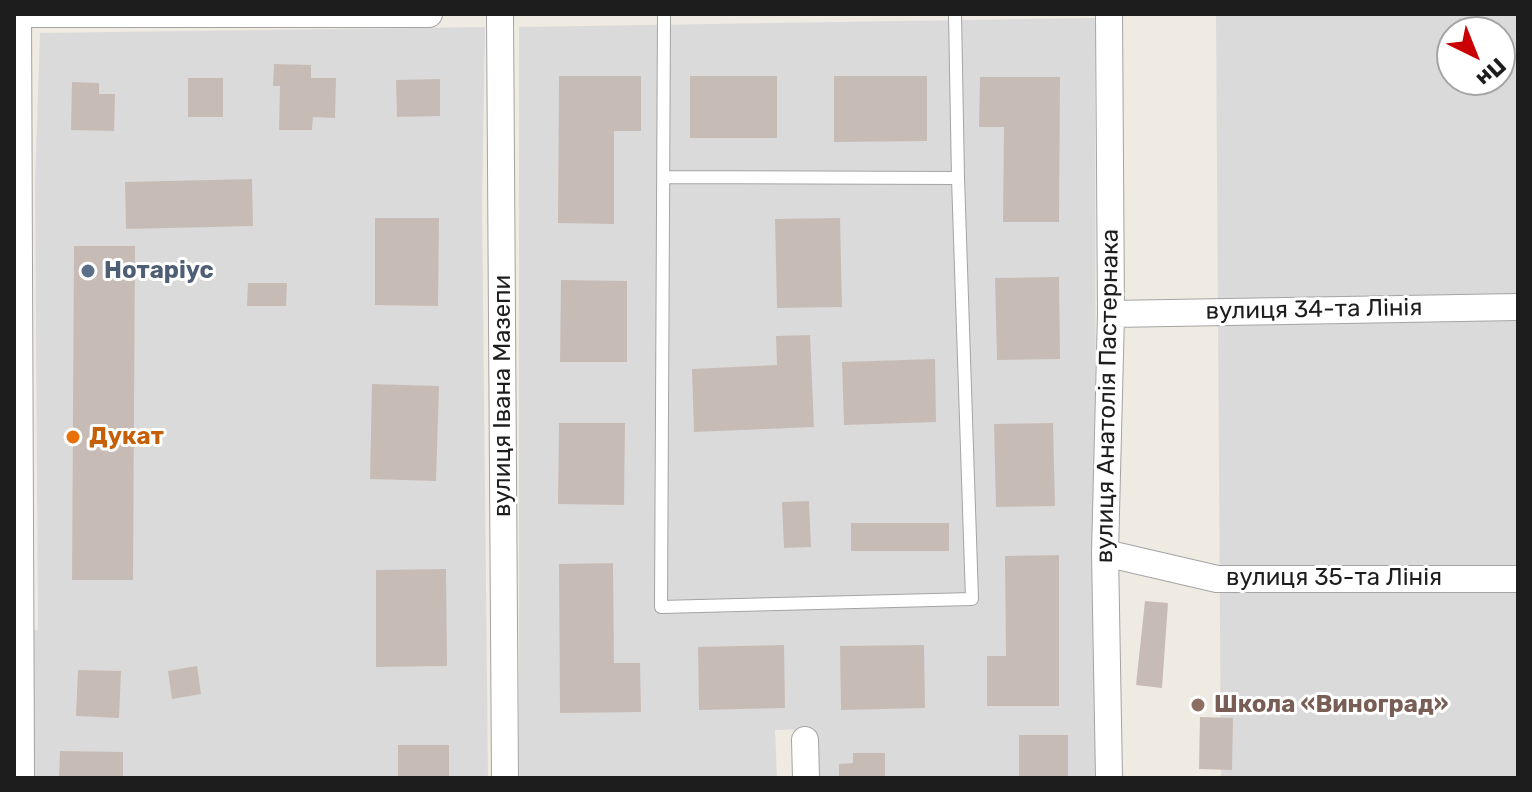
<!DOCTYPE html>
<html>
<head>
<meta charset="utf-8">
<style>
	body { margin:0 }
	#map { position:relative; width:1532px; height:792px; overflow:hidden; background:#efeae2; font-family:Rubik,sans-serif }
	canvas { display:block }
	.frame { position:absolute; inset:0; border:16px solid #1d1d1d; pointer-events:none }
	.north { position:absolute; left:1436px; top:16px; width:80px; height:80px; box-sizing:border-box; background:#fff; border:2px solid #a5a5a5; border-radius:50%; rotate:137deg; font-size:22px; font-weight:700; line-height:32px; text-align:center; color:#1d1d1d }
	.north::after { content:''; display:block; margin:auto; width:28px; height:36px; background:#ca0005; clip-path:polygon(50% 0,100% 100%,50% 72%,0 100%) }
</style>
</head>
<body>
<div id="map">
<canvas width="1532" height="792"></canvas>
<div class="frame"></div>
<div class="north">Пн</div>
</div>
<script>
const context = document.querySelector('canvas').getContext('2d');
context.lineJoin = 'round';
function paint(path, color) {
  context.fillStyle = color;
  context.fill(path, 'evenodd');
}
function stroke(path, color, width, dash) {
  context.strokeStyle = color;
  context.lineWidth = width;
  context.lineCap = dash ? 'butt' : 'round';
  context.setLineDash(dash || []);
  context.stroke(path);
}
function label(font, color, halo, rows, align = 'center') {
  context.font = font + ' Rubik,sans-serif';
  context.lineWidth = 6;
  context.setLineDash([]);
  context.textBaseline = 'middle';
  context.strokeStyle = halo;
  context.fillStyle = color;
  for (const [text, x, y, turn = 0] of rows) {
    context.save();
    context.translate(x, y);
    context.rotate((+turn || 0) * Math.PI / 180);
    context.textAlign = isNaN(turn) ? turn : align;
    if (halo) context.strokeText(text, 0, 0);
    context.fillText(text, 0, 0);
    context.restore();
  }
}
const residential = new Path2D(`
	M1216 14H1518V778H1221ZM1452 32H1500V80H1452Z
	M1095 18 1096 778H816L814 729 775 730 777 778H519V27Z
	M485 27 482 203 488 778H14V630H38L35 183 40 33Z`);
const building = new Path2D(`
	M274 64 311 65V78H336L335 118 313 117 312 130H279L280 86H273Z
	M559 76H641V131H614V224L558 223Z
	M690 76H777V138H690Z
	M834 76H927V141L834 142Z
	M980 77H1060L1059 222H1003L1004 127H979Z
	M188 78H223V117H188Z
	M440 79V116L397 117 396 80Z
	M72 82 99 83V94H115L114 131 71 130Z
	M252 179 253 226 126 229 125 182Z
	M375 218H439L438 306 375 305Z
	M840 218 842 307 777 308 775 219Z
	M74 246H135L133 580H72Z
	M1059 277 1060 359 997 360 995 278Z
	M561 280 627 281V362H560Z
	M248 283H287L286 306H247Z
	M810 335 814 427 694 432 692 369 777 365 776 336Z
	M935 359 936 422 844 425 842 362Z
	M372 384 439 386 436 481 370 479Z
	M559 423H625L624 505 558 504Z
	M1053 423 1055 506 996 507 994 424Z
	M809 501 811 547 784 548 782 502Z
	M851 523H949V551H851Z
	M1059 555V706H987V656H1006L1005 556Z
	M613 563 614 663H640L641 712 560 713 559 564Z
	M446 569 447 666 376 667V570Z
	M1145 601 1168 603 1162 688 1136 685Z
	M784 645 785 708 699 710 698 647Z
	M924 645 925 708 841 710 840 646Z
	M197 666 201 694 172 699 168 671Z
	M78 670 121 671 119 718 76 716Z
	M1200 717 1233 718 1232 770 1199 769Z
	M1019 735H1068V778H1019Z
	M398 745H449V778H398Z
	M60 751 123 752V778H59Z
	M853 753H885V778H839V764L853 763Z`);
const lane = new Path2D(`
	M664 14 661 607 972 599 958 178 955 14
	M665 177 958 178`);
const street = new Path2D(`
	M18 14 21 778
	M27 14H429
	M500 14 505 778
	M1111 314 1518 307
	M1105 553 1217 579H1518
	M805 740 806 778
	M1109 778 1105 553 1111 314 1109 14`);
const markers = [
	[88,271,8,"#5c6f8a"],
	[73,437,8,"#e8710a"],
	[1198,705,8,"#8d6e63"]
];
const serviceNames = [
	["Нотаріус",104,271]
];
const streetNames = [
	["вулиця 34-та Лінія",1314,310,-1],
	["вулиця Івана Мазепи",503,396,-90],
	["вулиця Анатолія Пастернака",1108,396,-89],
	["вулиця 35-та Лінія",1334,578]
];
const foodNames = [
	["Дукат",89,437]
];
const educationNames = [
	["Школа «Виноград»",1214,705]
];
paint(residential, '#dbdada');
paint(building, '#c7bcb5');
stroke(lane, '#a4a4a4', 14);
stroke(street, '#a4a4a4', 28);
stroke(lane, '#fff', 12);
stroke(street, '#fff', 26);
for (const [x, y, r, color] of markers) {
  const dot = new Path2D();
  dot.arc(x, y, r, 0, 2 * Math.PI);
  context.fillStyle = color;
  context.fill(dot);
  stroke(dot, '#fff', 3);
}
label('bold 24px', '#4e5e75', '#fff', serviceNames, 'left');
label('24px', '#1d1d1d', '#fff', streetNames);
label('bold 24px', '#c56008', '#fff', foodNames, 'left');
label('bold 24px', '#785e54', '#fff', educationNames, 'left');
</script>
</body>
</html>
